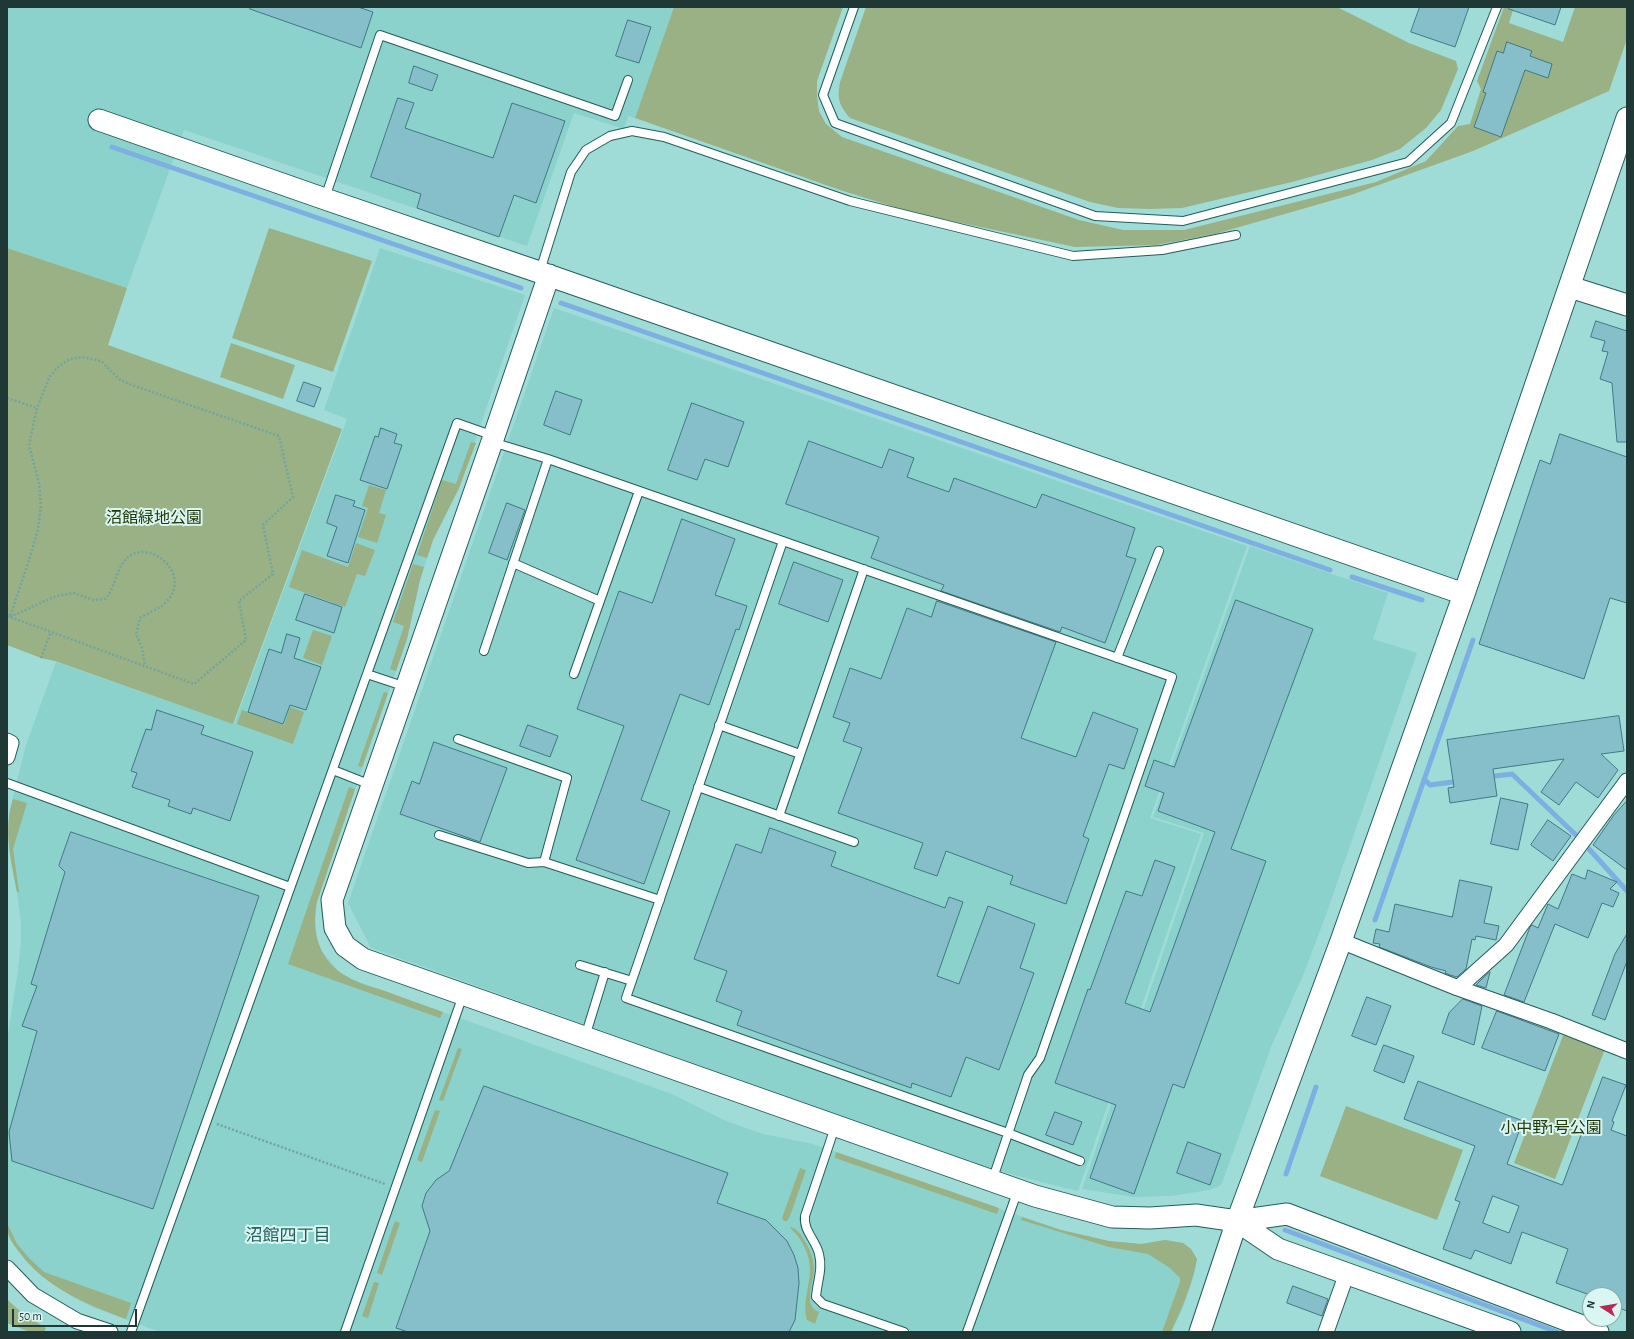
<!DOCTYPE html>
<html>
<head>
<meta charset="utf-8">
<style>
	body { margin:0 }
	#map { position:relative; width:1634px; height:1339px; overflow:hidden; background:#a0dcd7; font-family:"Alegreya Sans",sans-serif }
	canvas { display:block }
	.frame { position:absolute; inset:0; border:8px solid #1f3836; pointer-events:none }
	.north { position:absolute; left:1582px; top:1287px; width:40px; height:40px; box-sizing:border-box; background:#d9f6f3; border:1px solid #8faaa7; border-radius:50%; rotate:282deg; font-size:11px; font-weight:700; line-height:16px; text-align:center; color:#1f3836 }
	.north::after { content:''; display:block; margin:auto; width:14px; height:18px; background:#b92951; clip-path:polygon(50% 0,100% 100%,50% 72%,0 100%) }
	.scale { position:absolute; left:12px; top:1309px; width:125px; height:18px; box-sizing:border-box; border:2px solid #1f3836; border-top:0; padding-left:5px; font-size:12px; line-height:14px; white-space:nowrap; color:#1f3836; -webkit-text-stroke:3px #d9f6f3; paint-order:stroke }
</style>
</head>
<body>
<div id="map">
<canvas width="1634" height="1339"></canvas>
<div class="frame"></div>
<div class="north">N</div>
<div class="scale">50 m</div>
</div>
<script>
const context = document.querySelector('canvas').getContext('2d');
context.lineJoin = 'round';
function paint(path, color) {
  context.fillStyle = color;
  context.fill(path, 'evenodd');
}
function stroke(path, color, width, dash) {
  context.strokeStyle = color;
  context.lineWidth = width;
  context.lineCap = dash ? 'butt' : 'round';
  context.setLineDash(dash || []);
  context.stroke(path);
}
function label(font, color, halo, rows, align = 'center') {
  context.font = font + ' "Alegreya Sans","Noto Sans JP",sans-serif';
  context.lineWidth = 4;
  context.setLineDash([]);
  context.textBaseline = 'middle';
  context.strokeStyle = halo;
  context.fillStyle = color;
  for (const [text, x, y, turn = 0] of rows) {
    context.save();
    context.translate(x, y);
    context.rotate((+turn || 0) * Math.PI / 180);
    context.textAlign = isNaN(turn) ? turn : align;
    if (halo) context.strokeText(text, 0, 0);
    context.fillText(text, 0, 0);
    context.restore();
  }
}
const built = new Path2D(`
	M7 7H674L635 118 628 116 624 129 574 113 527 246 184 130 127 288 7 248Z
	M380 248 525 295 459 488 433 540 420 580 407 639 317 901 314 925 316 938 321 950 339 972 348 978 672 1094 726 1121 763 1134 813 1144 1061 1230 1109 1241 1141 1244 1165 1240 1183 1243 1191 1249 1197 1259 1194 1275 1183 1308 1171 1332H160L92 1307 73 1297 40 1275 25 1260 11 1241 7 1233V1041L18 970 21 942V924L17 892 9 847V822L12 801 26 745 56 662 234 724 347 419 324 410Z
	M554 308 1247 546 1150 818 1201 834 1078 1191 1029 1179 971 1163 371 948 348 903Z
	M1250 546 1388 593 1373 639 1417 653 1327 912 1304 973 1271 1047 1222 1183 1218 1187 1209 1190 1171 1196 1134 1197 1082 1189 1204 833 1153 817Z`);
const green = new Path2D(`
	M674 7H843L817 81V96L819 111 826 124 842 137 1079 220 1123 230H1184L1376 182 1426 161 1458 126 1470 124 1481 89 1477 81 1504 7H1514L1509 23 1563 42 1575 7H1627V39L1609 91 1473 151 1351 195 1215 234 1156 245 1075 247 914 213 840 190 635 118Z
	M866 7H1337L1409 43 1456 61 1458 69 1441 110 1426 128 1400 149 1372 160 1292 182 1182 208 1150 209 1118 208 1090 202 850 118C839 105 837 99 840 82Z
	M269 228 372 261 333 372 232 338Z
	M7 248 127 288 108 345 342 429 233 724 55 661 41 658 7 645Z
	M231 343 295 365 283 399 220 377Z
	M471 442 476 443 459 488 433 540 427 558 417 555 442 480 456 484Z
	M369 485 386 490 379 513 386 515 377 543 358 537 368 508 362 506Z
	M356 543 375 550 365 576 357 574 345 607 289 587 302 550 348 567Z
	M413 564 424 567 420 580 407 639 396 671 390 669 404 626 393 622Z
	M313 630 332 636 322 665 303 658Z
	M384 692 388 693 362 767 358 766Z
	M290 707 304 712 293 744 237 724 242 710 284 725Z
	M349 787 355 789 317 902C311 932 319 962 348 977 359 984 373 987 385 991 404 998 423 1005 443 1012L440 1018 288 964Z
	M13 799 27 803 13 849 19 892H17C11 861 3 829 13 799Z
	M1564 1033 1605 1049 1555 1179 1514 1163Z
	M458 1048 462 1049 443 1101 439 1100Z
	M1346 1106 1463 1150 1437 1220 1320 1176Z
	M435 1110 440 1111 422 1162 417 1160Z
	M836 1152 999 1208 997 1214 835 1158Z
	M800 1168 806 1170 790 1216 787 1221H784L782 1218Z
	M1022 1217 1061 1230 1109 1241 1141 1244 1165 1240 1183 1243 1191 1249 1197 1259C1192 1285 1182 1308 1171 1332H1162L1180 1282V1278L1170 1268 1148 1254 1109 1247 1021 1220Z
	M395 1221 400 1223 382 1275 377 1273Z
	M7 1223 17 1244 30 1259 44 1272 131 1303 126 1319C86 1304 46 1288 20 1253 12 1243 7 1236 7 1223Z
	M791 1227C797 1229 801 1234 804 1240 810 1249 814 1259 814 1269 814 1282 802 1306 819 1312L815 1324 807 1320C803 1306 807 1294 809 1281 813 1261 805 1241 790 1228Z
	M374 1282 379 1283 368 1318 362 1316Z
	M7 1299C18 1311 31 1319 46 1328L44 1332H30L7 1323Z`);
const stream = new Path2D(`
	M112 147 521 288
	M561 303 1330 570
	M1352 577 1422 600
	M1487 777 1512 774 1577 836
	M1424 779 1430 785 1460 781
	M1589 849 1627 891
	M1375 920 1473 640
	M1286 1174 1316 1087
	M1285 1230 1557 1332`);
const building = new Path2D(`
	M251 7H358L373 12 361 48 250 9Z
	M1420 7H1469L1455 47 1411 32Z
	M1509 7H1561L1555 25 1509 9Z
	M628 20 651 27 639 63 616 56Z
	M1507 42 1532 51 1530 56 1552 64 1548 78 1525 70 1501 137 1474 127 1486 93 1483 92 1497 51 1503 53Z
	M414 66 438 75 432 91 409 83Z
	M398 98 414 103 405 128 493 158 512 103 565 121 536 203 514 195 499 237 417 208 421 194 371 177Z
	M1596 321 1627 331V442H1617L1612 383 1600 379 1608 352 1602 351 1605 341 1591 337Z
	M304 382 321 388 314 407 297 401Z
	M556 391 582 400 570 435 544 425Z
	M692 403 744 422 728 467 705 459 697 480 668 470Z
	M381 428 397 434 394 443 402 445 387 489 360 480 375 436 378 437Z
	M1560 434 1627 457V603L1610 598 1584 679 1479 644 1540 460 1550 464Z
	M809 441 882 468 889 449 914 458 907 477 949 492 954 478 1036 508 1042 494 1135 528 1126 556 1136 559 1105 643 1062 627 1060 632 941 591 944 585 871 558 879 537 786 504Z
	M336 495 355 501 353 506 365 510 348 563 327 556 337 527 327 523Z
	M507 503 525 510 507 560 489 553Z
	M682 519 735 539 715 595 747 606 739 630 736 629 709 705 680 694 641 800 670 811 644 884 576 860 624 726 577 709 619 591 652 603Z
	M794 562 843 580 828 622 779 604Z
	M305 594 342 607 334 633 296 620Z
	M1236 600 1313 629 1231 849 1266 861 1184 1088 1173 1084 1134 1194 1090 1178 1116 1105 1055 1083 1088 989 1090 990 1126 891 1142 896 1155 860 1175 867 1125 1003 1150 1012 1215 832 1158 811 1164 793 1145 786 1154 760 1174 767Z
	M937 601 1056 642 1021 738 1076 757 1093 712 1138 729 1124 769 1109 764 1083 836 1089 839 1066 904 1010 884 1013 876 946 851 937 876 914 868 923 843 838 813 862 748 843 741 850 723 833 717 850 668 881 679 907 608 931 617Z
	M287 634 300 638 294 658 321 667 306 710 290 705 283 724 248 712 269 649 281 653Z
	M157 710 204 726 201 734 253 752 230 821 193 808 191 814 168 806 170 800 132 787 137 773 131 771 146 729 151 730Z
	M1619 716 1624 751 1601 754 1618 770 1598 798 1576 782 1559 805 1541 792 1564 759 1493 769 1497 796 1450 803 1448 788 1454 787 1447 740Z
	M528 725 558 736 550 757 520 746Z
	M434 742 507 768 480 842 400 814 412 781 419 784Z
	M1501 798 1528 804 1518 850 1491 844Z
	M1627 801V870L1593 845 1614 815Z
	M1548 820 1571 836 1553 861 1531 845Z
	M770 828 836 852 831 866 945 908 949 897 963 902 937 976 959 984 988 906 1035 924 1020 968 1034 973 999 1070 966 1057 951 1097 912 1083 911 1088 737 1025 742 1011 716 1001 727 971 694 959 736 844 761 853Z
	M71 832 259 896 153 1209 12 1161 9 1132 37 1031 22 1026 37 986 31 984 65 872 59 866Z
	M1588 870 1617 882 1610 889 1619 893 1613 907 1602 903 1588 938 1555 924 1524 1002 1504 995 1530 927 1532 925 1538 928 1548 904 1558 909 1572 874 1585 879Z
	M1460 880 1492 887 1484 923 1499 926 1496 940 1476 936 1475 940 1472 939 1466 969 1457 977 1450 975 1445 973 1446 971 1431 967 1379 947 1380 944 1373 943 1376 929 1389 932 1395 904 1452 917Z
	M1627 934V961L1605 1020 1592 1015 1615 954Z
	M1490 972 1486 988 1476 985 1484 977Z
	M1367 997 1391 1006 1376 1045 1352 1036Z
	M1463 999 1482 1006 1474 1045 1442 1033 1449 1013Z
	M1497 1011 1559 1034 1545 1071 1482 1048Z
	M1384 1045 1414 1056 1404 1083 1374 1071Z
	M1603 1077 1626 1085 1612 1121 1614 1122 1611 1130 1627 1136V1311L1614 1306V1295H1590L1556 1283 1568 1249 1522 1232 1511 1264 1475 1250 1471 1259 1443 1249 1460 1202 1455 1200 1475 1146 1404 1119 1418 1081 1523 1121 1507 1164 1562 1185ZM1493 1196 1519 1206 1509 1233 1483 1223Z
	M484 1086 728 1173 717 1203 766 1220 787 1241 794 1255 798 1268 799 1283 795 1320 789 1332H408L396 1328 430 1231 422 1206 426 1193 436 1180 449 1171Z
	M1055 1112 1082 1122 1073 1145 1046 1135Z
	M1188 1142 1221 1154 1210 1185 1177 1173Z
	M1293 1286 1328 1299 1322 1316 1287 1303Z`);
const path = new Path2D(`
	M7 398 37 408
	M7 616 10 617C71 639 133 662 194 684L246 640 239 601 273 574 263 525 293 497 279 436 129 384 119 379 101 361 82 357 70 359 59 366 50 376 37 408 29 445 39 483 41 506 38 529 31 554 10 617
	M10 617 56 596 74 593 93 600 105 599C116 587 115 571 126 559 148 536 196 575 164 604 160 608 146 614 140 618L136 634 142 648 145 666
	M41 658 51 632
	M217 1124 385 1184
	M803 1332H804`);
const lane = new Path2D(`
	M854 7 823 95 835 123 1095 216 1183 221 1408 162 1451 123 1497 7
	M325 198 380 35 615 116 628 80
	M540 271 571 172 586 150 610 136 632 131 664 137 850 201 1073 256 1162 250 1236 235
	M492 442 548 459 1172 677 1040 1058 1028 1075 992 1181
	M783 541 626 998 1008 1133 1080 1161
	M513 563 600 601
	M484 651 548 459
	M1117 658 1159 551
	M367 674 406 687
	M574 674 639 491
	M719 725 800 754
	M458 739 567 778 544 862
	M333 770 371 785
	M7 783 290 887
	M698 787 854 842
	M779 816 864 569
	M439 835 528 863 544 862 660 900
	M580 965 632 981
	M585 1037 605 972
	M835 1127 805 1216C803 1231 816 1240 819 1254 823 1269 817 1282 816 1297L823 1304 904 1332
	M131 1332 457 423 494 436
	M345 1332 463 995
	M967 1332 1018 1190`);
const street = new Path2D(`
	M7 741 11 743 7 757
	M1341 941 1458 988 1551 1021 1627 1051
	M1458 988 1506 945 1627 781
	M7 1268 33 1295 77 1321 110 1332
	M1326 1332 1347 1273`);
const secondary = new Path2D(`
	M99 120 325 199 539 272 1464 594
	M549 275 494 436 332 900 335 928 345 946 363 959 1035 1196 1112 1217 1150 1218 1196 1215 1237 1221 1287 1214 1598 1332
	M1570 287 1627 305
	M1237 1221 1278 1249 1510 1332
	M1200 1332 1237 1221 1341 941 1464 594 1627 118`);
const parkNames = [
	["沼館緑地公園",154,518],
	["小中野1号公園",1551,1128]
];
const neighbourhoodNames = [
	["沼館四丁目",288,1236]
];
paint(built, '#8bd1cc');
paint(green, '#99b184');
stroke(stream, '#7dafe3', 5);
paint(building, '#86bfca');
stroke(building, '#417984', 1);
stroke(lane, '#215d59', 10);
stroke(street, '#215d59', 17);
stroke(secondary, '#215d59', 23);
stroke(path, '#74a4a0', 2.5, [2, 2]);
stroke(lane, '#fff', 8);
stroke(street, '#fff', 15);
stroke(secondary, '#fff', 21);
label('16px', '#24380a', '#d9f6f3', parkNames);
label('17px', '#245f5c', '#d9f6f3', neighbourhoodNames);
</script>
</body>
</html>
